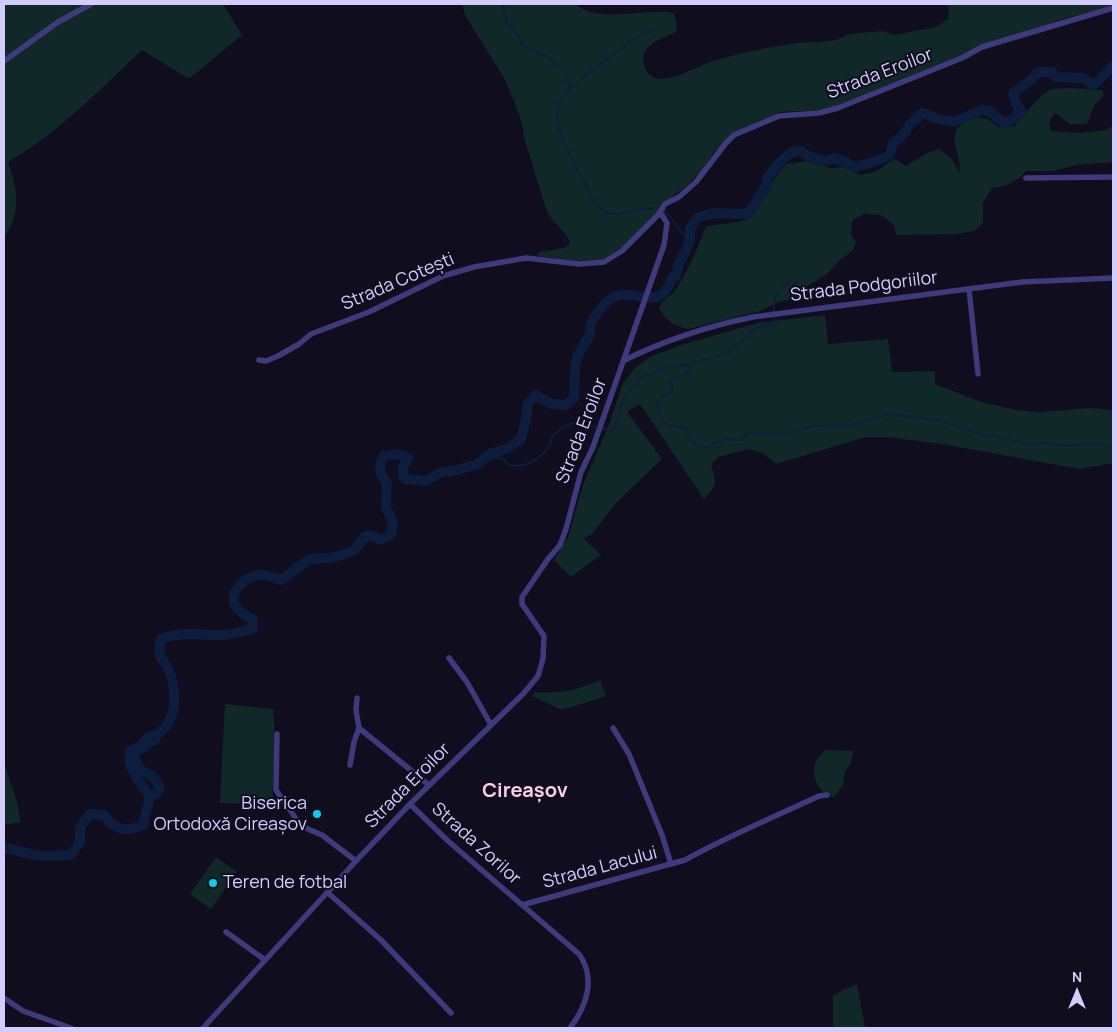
<!DOCTYPE html>
<html>
<head>
<meta charset="utf-8">
<style>
	body { margin:0 }
	#map { position:relative; width:1117px; height:1032px; overflow:hidden; background:#100d1e; font-family:Manrope,sans-serif }
	canvas { display:block }
	.frame { position:absolute; inset:0; border:5px solid #d3ccfd; pointer-events:none }
	.north { position:absolute; left:1052px; top:967px; width:50px; height:50px; -webkit-text-stroke:4px #100d1e; paint-order:stroke; rotate:0deg; font-size:14px; font-weight:700; line-height:20px; text-align:center; color:#d3ccfd }
	.north::after { content:''; display:block; margin:auto; width:18px; height:22px; background:#d3ccfd; clip-path:polygon(50% 0,100% 100%,50% 72%,0 100%) }
</style>
</head>
<body>
<div id="map">
<canvas width="1117" height="1032"></canvas>
<div class="frame"></div>
<div class="north">N</div>
</div>
<script>
const context = document.querySelector('canvas').getContext('2d');
context.lineJoin = 'round';
function paint(path, color) {
  context.fillStyle = color;
  context.fill(path, 'evenodd');
}
function stroke(path, color, width, dash) {
  context.strokeStyle = color;
  context.lineWidth = width;
  context.lineCap = dash ? 'butt' : 'round';
  context.setLineDash(dash || []);
  context.stroke(path);
}
function label(font, color, halo, rows, align = 'center') {
  context.font = font + ' Manrope,sans-serif';
  context.lineWidth = 4;
  context.setLineDash([]);
  context.textBaseline = 'middle';
  context.strokeStyle = halo;
  context.fillStyle = color;
  for (const [text, x, y, turn = 0] of rows) {
    context.save();
    context.translate(x, y);
    context.rotate((+turn || 0) * Math.PI / 180);
    context.textAlign = isNaN(turn) ? turn : align;
    if (halo) context.strokeText(text, 0, 0);
    context.fillText(text, 0, 0);
    context.restore();
  }
}
const green = new Path2D(`
	M4 4H223L242 35 189 79 142 50C99 90 59 133 8 162 18 191 22 210 4 238Z
	M462 4H575C602 25 642 7 674 13L677 24 676 32C662 38 636 47 645 68 647 74 653 78 659 79 676 80 695 67 710 62 738 53 767 48 796 43 809 41 839 44 848 34L883 31 893 35 910 32 936 27 948 19 949 12 947 4H1113V6L1063 19 834 107 825 110 780 112 733 134 714 152 703 169 688 185 662 204 657 213 623 247 604 259 576 261 537 256 539 252 563 248 569 245 570 242C564 230 554 223 547 212L525 141 522 124 515 103 503 76 465 15Z
	M1070 88 1102 90 1104 95 1094 106 1087 124H1070L1055 113 1049 122 1051 131 1078 133 1107 130 1113 125V162L1076 165 1053 171H1026C1017 182 1006 186 992 188L983 202V223L974 231 955 234 897 235 892 223 880 215 863 214 852 221 851 234 856 242 853 250 839 261 826 275 810 284 795 298 779 302 760 311 688 329 674 325 666 318 659 309C663 297 670 298 676 289 689 269 698 248 706 226L739 222 751 217 769 191 774 179 786 164 807 161 830 168 844 167 860 175 875 172 895 159 906 166 927 153 939 149 951 158 959 172C964 159 947 140 958 128 962 124 970 120 975 117L988 119 998 127 1014 126 1041 96 1051 89Z
	M825 315 828 344 888 339 892 372 935 371V384L981 402 1016 410 1039 412 1089 408 1113 410V463L1079 469 942 444 886 437H866L776 464 764 454 750 449 718 457 711 464C716 482 718 485 704 499L640 404 627 412 662 459 616 503 592 534 583 538 601 555 571 577 554 560 569 535 583 485 608 427 623 383 636 367 650 357 678 346 757 323Z
	M600 680 606 696 562 710 532 696 535 692C563 693 574 691 600 680Z
	M225 704 273 709 275 737 272 810 244 807 243 804 220 803Z
	M825 750 854 751 850 764 845 771 843 785 833 798C830 795 825 794 822 791 811 778 811 761 825 750Z
	M4 763 16 798 21 822 4 825Z
	M216 857 237 872 211 909 190 894Z
	M857 984 865 1028H833V995Z`);
const stream = new Path2D(`
	M503 4 507 24H510L524 46 548 57 564 71 570 86C567 94 559 100 558 109 557 114 557 120 558 125 561 139 593 206 605 212 616 217 629 211 639 209 644 209 649 209 654 208
	M570 86 576 85 585 75 629 42 643 34 654 31
	M664 211C675 219 678 233 690 240
	M685 365 689 366 690 370C686 376 677 376 671 381L672 392 665 395 658 402C657 424 666 427 686 427L691 442 698 447H708L725 439 742 440 747 434 761 433 776 434 789 433 813 426 850 425 890 414 937 420 985 436H995L1027 444 1046 443 1067 446 1094 443 1113 447
	M488 456 503 459 509 465C525 468 541 460 549 446 551 442 551 438 554 435 557 431 565 426 570 424 580 420 600 430 613 430L618 418 622 401 639 378 667 367 685 365 722 355 729 352 753 330 765 325 773 324C775 319 774 317 774 312 773 297 778 289 791 281`);
const river = new Path2D(`
	M155 735V740C149 742 148 745 144 747 138 751 135 751 133 759L138 764 140 770C151 775 156 777 160 789L156 794 150 796C145 791 132 771 130 764 129 760 130 755 130 751 134 749 137 748 141 746 144 744 145 740 149 737 151 736 154 736 156 735 178 722 177 691 169 671 162 655 156 659 161 639 183 630 201 636 223 635 233 635 244 631 253 628V620C246 616 239 612 235 605 228 590 249 574 262 575 268 575 275 578 281 580L309 559 330 558 345 554 354 550 366 536H373L380 540 391 535 393 523 386 507 387 482C379 474 378 465 384 456 392 455 400 452 408 458L403 467V476L406 479 426 481 442 472 452 471 476 465 492 453 507 449 521 439 527 414V405L536 395 551 404 566 405 574 398C575 387 574 375 576 363 577 352 585 345 589 336 591 332 590 328 591 324 594 315 607 299 617 296 640 289 660 313 672 278L676 276 678 265 682 258 690 240V230L693 223 699 217 714 213 745 214 749 212 767 185V178L780 162 791 153 796 151H801L808 156 826 161 835 158 856 167C869 162 876 163 890 155L893 143 904 134 910 124 923 113 938 119 954 122 982 110 989 111 1004 123 1010 121 1021 112 1016 103 1013 93 1031 80 1038 72H1052L1056 77 1083 78 1091 84H1095L1113 66
	M4 848C14 849 21 852 31 854 44 857 58 856 71 855L80 842V827L90 814 104 815C115 830 126 833 143 825L150 796`);
const street = new Path2D(`
	M4 61 58 22 91 4
	M1026 178 1113 177
	M969 289 978 374
	M259 360 266 361 278 356 299 344 311 334 369 312 443 276 474 267 526 258 579 264 604 262 622 251 658 215 665 204 679 197 696 182 726 143 734 135 779 116 819 113 838 108 962 58 982 47 1113 8
	M625 360C665 340 709 326 753 317L1022 282 1113 278
	M449 658 467 682 491 725
	M359 728 429 785
	M613 728 629 754 662 835 671 864
	M277 734 276 790 301 826 322 835 356 861
	M350 765 354 742 359 728 356 710 357 698
	M410 804 448 841 579 954C596 978 587 1006 570 1028
	M327 892 381 940 451 1013
	M522 905 685 860C728 836 774 817 819 796L827 795
	M226 932 265 960
	M4 998 23 1011 71 1028
	M203 1028 356 861 410 804 523 694 538 676 543 659 544 636 522 604V597L548 559 560 545 566 529 581 472 593 447 664 245 667 223 662 215H658`);
const markers = [
	[317,814,5,"#0acdeb"],
	[213,883,5,"#0acdeb"]
];
const streetNames = [
	["Strada Eroilor",880,74,-21],
	["Strada Cotești",398,282,-23],
	["Strada Podgoriilor",864,287,-7],
	["Strada Eroilor",582,431,-69],
	["Strada Eroilor",408,786,-45],
	["Strada Zorilor",476,844,42],
	["Strada Lacului",600,868,-15]
];
const poiNames = [
	["Biserica",307,804],
	["Ortodoxă Cireașov",307,825],
	["Teren de fotbal",223,883,"left"]
];
const quarterNames = [
	["Cireașov",525,791]
];
paint(green, '#102827');
stroke(stream, '#0d1d3d', 2);
stroke(river, '#0d1d3d', 10);
stroke(street, '#3e3a7b', 5.5);
for (const [x, y, r, color] of markers) {
  const dot = new Path2D();
  dot.arc(x, y, r, 0, 2 * Math.PI);
  context.fillStyle = color;
  context.fill(dot);
  stroke(dot, '#100d1e', 2);
}
label('18px', '#d3ccfd', '#100d1e', streetNames);
label('18px', '#d3ccfd', '#100d1e', poiNames, 'right');
label('bold 20px', '#fdceea', '#100d1e', quarterNames);
</script>
</body>
</html>
